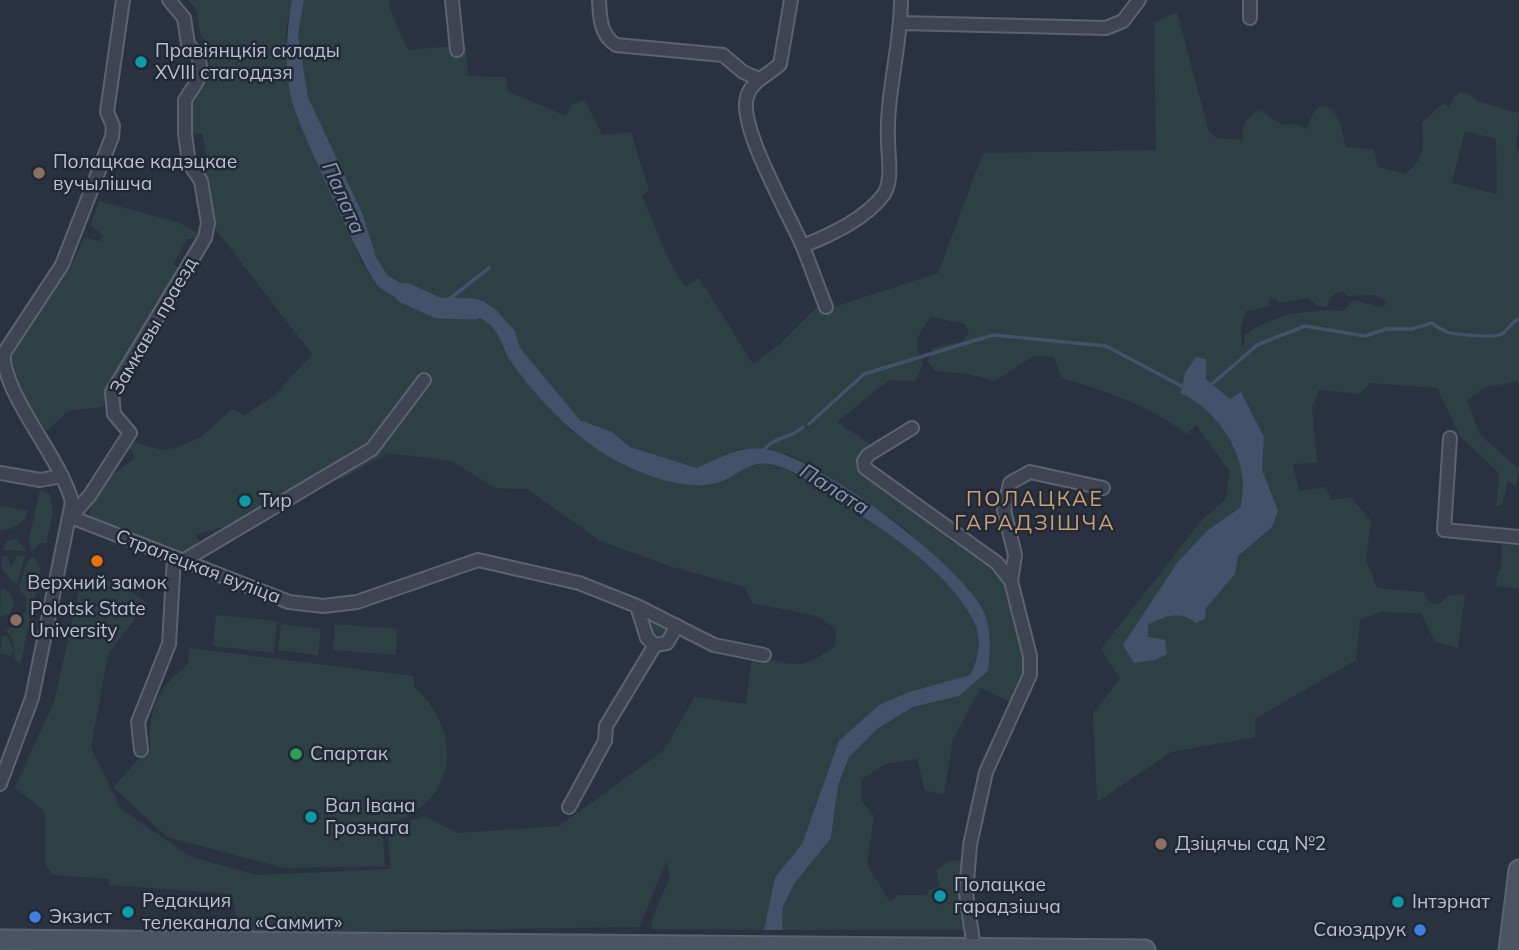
<!DOCTYPE html>
<html>
<head>
<meta charset="utf-8">
<style>
	body { margin:0 }
	canvas { display:block; background:#2a3241 }
</style>
</head>
<body>
<canvas width="1519" height="950"></canvas>
<script>
const context = document.querySelector('canvas').getContext('2d');
context.lineJoin = 'round';
function paint(path, color) {
  context.fillStyle = color;
  context.fill(path, 'evenodd');
}
function stroke(path, color, width, dash) {
  context.strokeStyle = color;
  context.lineWidth = width;
  context.lineCap = dash ? 'butt' : 'round';
  context.setLineDash(dash || []);
  context.stroke(path);
}
function label(font, color, halo, rows, align = 'center') {
  context.font = font + ' Mulish,sans-serif';
  context.lineWidth = 5;
  context.setLineDash([]);
  context.textBaseline = 'middle';
  context.strokeStyle = halo;
  context.fillStyle = color;
  for (const [text, x, y, turn = 0] of rows) {
    context.save();
    context.translate(x, y);
    context.rotate((+turn || 0) * Math.PI / 180);
    context.textAlign = isNaN(turn) ? turn : align;
    if (halo) context.strokeText(text, 0, 0);
    context.fillText(text, 0, 0);
    context.restore();
  }
}
const green = new Path2D(`
	M188 0H292L285 36 345 222 361 261 378 287 400 298 471 313 488 323 502 339 511 363 571 430 626 466 723 481 746 467 765 463 780 466C836 496 949 563 975 623 982 639 978 659 970 675L907 693 879 705 839 742 802 844 775 877 764 930 653 929 651 922 670 877 667 860 639 927 239 933 232 894 109 885 108 879 53 875 45 864V812L15 787 54 702 80 586 113 579 147 603 108 654 91 748 121 809 191 857 256 875 391 869 387 829 424 816 457 833 559 826 663 751 695 697 746 704 752 656C795 664 799 673 835 646L836 629 818 616 752 603 745 587 672 567 600 541 527 489 495 488 452 461 388 453 340 480 333 467 235 525 195 534 201 543 183 554 89 518C91 492 114 471 135 459L130 448 134 442 163 450 176 448 202 436 232 409 245 415 276 394 312 354 213 226 197 165 208 162 202 133 191 135C190 113 190 99 207 84L211 48 200 33 197 10Z
	M304 0H389L390 10 408 50 466 45 468 76 506 77 507 91 566 116 572 104 585 100 602 135 631 132 649 191 642 195 668 258 685 287 699 278 753 364 780 344 817 307H834L938 273 983 153 1156 150 1154 24 1164 17 1177 13 1209 132 1217 138 1243 140C1242 124 1245 119 1259 110L1282 125 1296 124 1307 129 1313 113 1320 106C1341 107 1341 130 1346 147L1373 149 1379 167 1405 174C1425 158 1424 147 1422 123L1443 103 1450 108 1453 98 1460 92 1471 95 1477 101 1519 113 1516 148 1519 153V381L1485 387 1467 400 1480 435 1519 469 1516 487 1508 481 1502 505 1496 506 1499 473 1460 436 1437 388 1370 383 1360 394 1319 390 1312 407 1317 463 1293 464 1299 491 1325 487 1332 500 1351 497 1371 521 1366 560 1377 588 1423 592 1429 603 1440 604 1447 596 1465 594 1458 648 1435 642 1421 613 1381 612 1360 619 1356 660 1255 719V737L1171 752 1097 802 1093 713 1120 679 1101 649 1202 520 1226 499 1230 472 1196 425 1187 434C1149 405 1106 391 1061 378L1054 357 1033 356 995 381 969 374 935 371 928 361 932 348 961 342 969 334 965 324 931 317C917 334 913 343 923 364L915 381 889 380 837 422 876 448 870 451 858 469 865 471 942 530 951 543 960 542 993 566 1010 594 1026 656 1023 674 1010 702 981 688 953 739 944 794 925 791 917 759 885 764 862 779 861 800 874 816 867 864 890 902 898 895H927L928 890 939 886 936 870 949 861 964 860 965 930H782L783 907 794 884 831 838 838 786 849 757 877 729 913 707 959 696 988 671 968 589 902 526 821 471 788 454 739 449 698 468 630 447 612 432 580 420 520 348 515 331 483 301 430 298 388 276 376 257 363 215 308 97 298 35ZM1465 131 1496 139 1497 194 1452 183ZM1342 291 1348 296 1373 295 1388 302 1381 307 1353 300 1343 311C1307 309 1274 314 1245 335L1244 347 1241 346V327L1246 311 1267 307 1270 299 1275 298 1279 303 1308 298 1317 306 1326 307 1334 294Z
	M99 201 181 223 200 235 197 239H187L173 264 182 270 102 407 68 411 47 431C34 410 5 381 10 355L70 269 84 238 101 241 103 236 91 225Z
	M40 490 50 495 53 514 46 543H41L31 551 29 539Z
	M0 506 27 511 26 518 13 528 0 531Z
	M17 539 26 551 3 550 7 541Z
	M1502 543 1519 545V589L1496 586 1498 571H1501Z
	M2 556H7L11 568 17 556H25L18 581 14 584 2 568Z
	M33 556 41 567 21 662 15 660 13 640 6 631 26 612V598L19 588 26 564Z
	M1 588 10 593 14 604 10 614 0 617Z
	M216 615 277 621 274 653 213 646Z
	M651 619 665 626 667 630 663 638 653 634 648 625Z
	M281 624 321 629 318 655 278 650Z
	M335 624 397 629 396 655 333 650Z
	M2 636H8L14 651 11 656 0 653Z
	M189 648 414 676V687C467 734 456 809 382 825L385 866 284 868 167 837 113 787 150 747C149 711 157 686 188 665Z`);
const water = new Path2D(`
	M292 0H304L298 35 308 97 363 215 376 257 388 276 430 298 483 301 496 310 515 331 520 348 580 420 612 432 630 447 697 468C719 458 738 446 763 449 814 453 963 566 984 612 992 631 990 652 988 671L959 696 913 707 877 729 849 757 838 786 831 838 794 884 783 907 782 930H764L775 877 802 844 839 741 879 705 909 692 970 675C979 659 982 638 974 622 948 568 875 524 826 493 809 482 789 466 768 464 749 461 738 475 723 481 694 492 653 479 627 466 581 445 542 404 513 365 503 351 502 335 488 323 457 299 409 312 379 287 367 278 295 118 291 98 285 65 286 33 292 0Z
	M1196 357 1206 359V379L1230 399 1241 392 1264 437 1262 470 1278 511 1272 527 1238 556 1235 574 1206 608 1205 619 1196 623C1180 610 1164 616 1148 625V637L1165 640 1167 654 1155 660 1134 663 1123 645 1177 563 1208 530 1241 507C1242 497 1244 484 1242 474 1237 441 1212 408 1181 393L1185 373Z`);
const stream = new Path2D(`
	M438 308 489 268
	M1211 385 1257 345 1305 326 1365 336 1386 329H1412L1432 323C1436 326 1442 330 1447 332 1455 335 1495 338 1502 334 1509 329 1511 322 1519 319
	M809 424 864 374 993 335 1106 346 1185 388
	M762 453C772 436 791 439 803 427`);
const river = new Path2D(`
	M405 293 438 308 474 309`);
const street = new Path2D(`
	M452 0 457 50
	M599 0C600 19 600 34 616 45L723 55 743 72 759 79
	M791 0 780 64C770 74 751 81 747 97 738 127 789 214 803 247 811 267 818 287 826 307
	M1250 0V18
	M901 23 1106 28 1123 21 1139 0
	M803 246C830 235 866 219 884 194 893 180 888 156 888 140 886 94 901 47 901 0
	M912 428 868 455 864 461 865 468 997 563 1011 581 1030 656V675L986 772 970 845 966 893 974 948
	M1450 438 1444 530 1519 537
	M0 473 40 480 62 476
	M71 517 289 602 323 606 357 602 478 560 579 583 637 606 714 645 764 655
	M71 517 90 495 130 433 114 414 112 392 205 238 208 223 201 181 189 163 185 134V100L198 80 200 68 199 58 188 44 184 18 169 0
	M183 561 372 449 424 380
	M1011 581 1015 555 1004 510 1010 483 1030 472 1103 488
	M637 606 647 638 655 645 667 643 677 626
	M141 750 138 722 169 644 174 557
	M0 784 32 698 72 502C62 460 0 390 4 353L62 265 112 137 113 126 107 112 123 0
	M569 807 605 741 606 726 655 645`);
const secondary = new Path2D(`
	M0 940 1145 950
	M1509 950 1519 870`);
const markers = [
	[141,62,7,"#0f9aa8"],
	[39,173,7,"#8d6e63"],
	[245,501,7,"#0f9aa8"],
	[97,561,7,"#e8710a"],
	[16,620,7,"#8d6e63"],
	[296,754,7,"#2e9e5b"],
	[311,817,7,"#0f9aa8"],
	[1161,844,7,"#8d6e63"],
	[940,896,7,"#0f9aa8"],
	[1398,902,7,"#0f9aa8"],
	[128,912,7,"#0f9aa8"],
	[35,917,7,"#3f7fe0"],
	[1420,930,7,"#3f7fe0"]
];
const poiNames = [
	["Правіянцкія склады",155,51],
	["XVIII стагоддзя",155,73],
	["Полацкае кадэцкае",53,162],
	["вучылішча",53,184],
	["Тир",259,501],
	["Верхний замок",97,583,"center"],
	["Polotsk State",30,609],
	["University",30,631],
	["Спартак",310,754],
	["Вал Івана",325,806],
	["Грознага",325,828],
	["Дзіцячы сад №2",1175,844],
	["Полацкае",954,885],
	["гарадзішча",954,907],
	["Редакция",142,901],
	["телеканала «Саммит»",142,923],
	["Інтэрнат",1412,902],
	["Экзист",49,917],
	["Саюздрук",1406,930,"right"]
];
const streetNames = [
	["Замкавы праезд",154,326,-60],
	["Стралецкая вуліца",198,567,21]
];
const waterNames = [
	["Палата",343,198,66],
	["Палата",834,490,32]
];
const neighbourhoodNames = [
	["ПОЛАЦКАЕ",1035,500],
	["ГАРАДЗІШЧА",1035,524]
];
paint(green, '#2d4043');
paint(water, '#43516a');
stroke(stream, '#43516a', 3.5);
stroke(river, '#43516a', 21);
stroke(street, '#5c626e', 16);
stroke(secondary, '#5c626e', 23);
stroke(street, '#3e4451', 12);
stroke(secondary, '#4c5363', 19);
for (const [x, y, r, color] of markers) {
  const dot = new Path2D();
  dot.arc(x, y, r, 0, 2 * Math.PI);
  context.fillStyle = color;
  context.fill(dot);
  stroke(dot, '#222936', 2.5);
}
label('19px', '#bbc0cb', '#222936', poiNames, 'left');
label('19px', '#bbc0cb', '#222936', streetNames);
label('italic 21px', '#8694af', '#222936', waterNames);
context.letterSpacing = '2px';
label('21px', '#cca074', '#222936', neighbourhoodNames);
context.letterSpacing = '0px';
</script>
</body>
</html>
